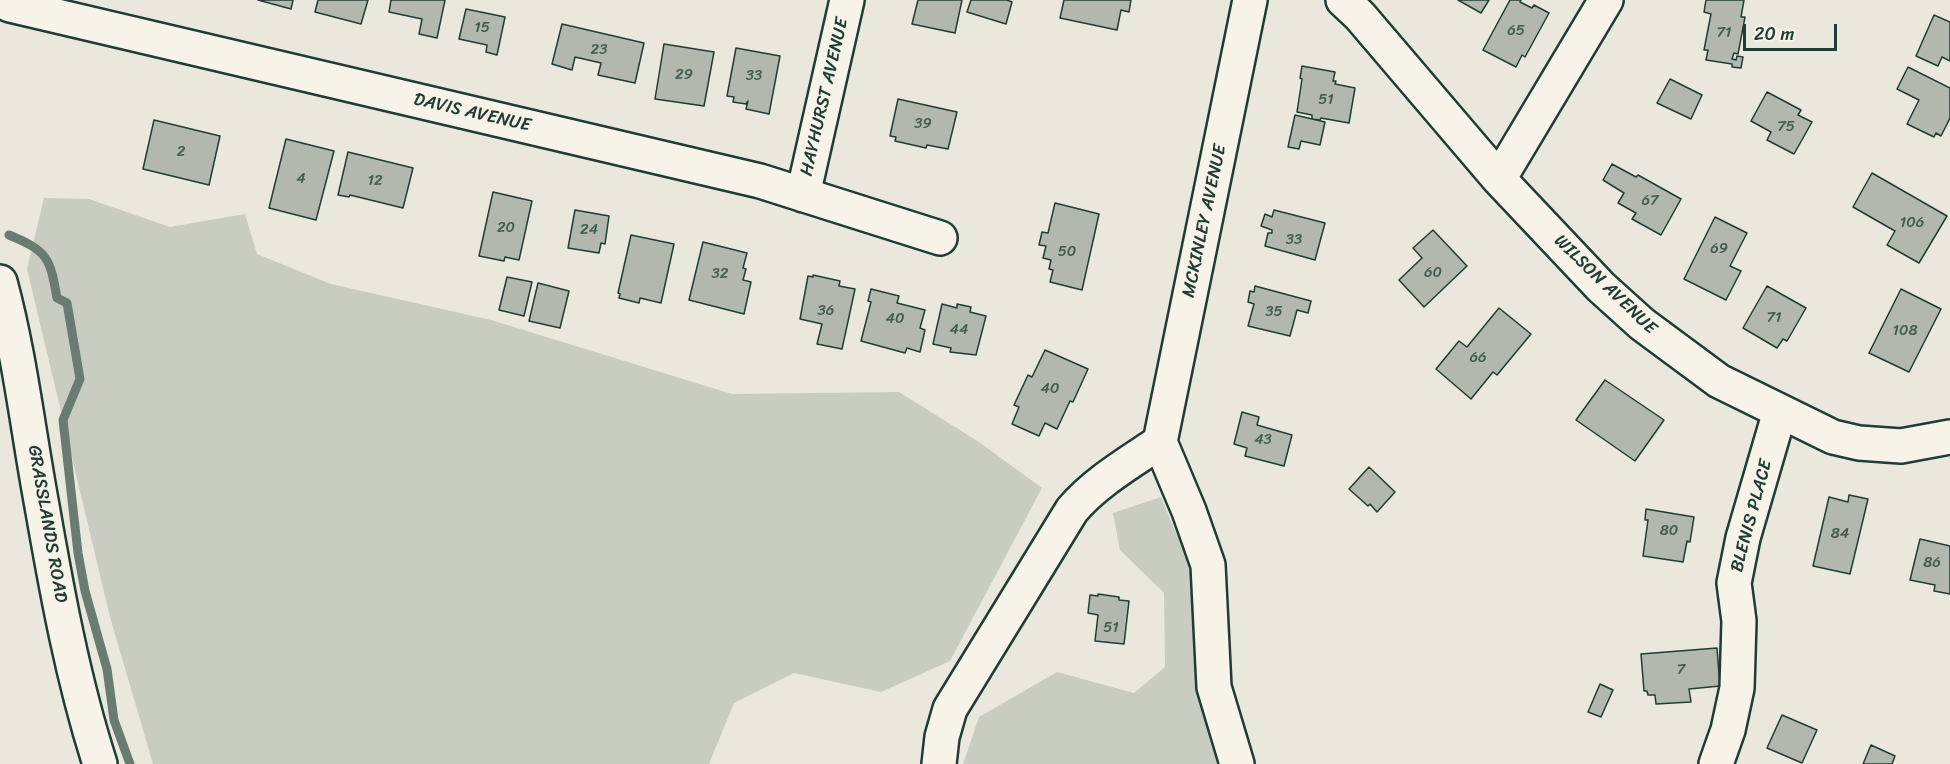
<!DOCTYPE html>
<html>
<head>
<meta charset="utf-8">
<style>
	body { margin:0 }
	#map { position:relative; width:1950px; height:764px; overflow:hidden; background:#eae8dd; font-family:Sriracha,sans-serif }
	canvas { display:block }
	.scale { position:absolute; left:1743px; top:24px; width:94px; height:27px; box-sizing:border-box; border:3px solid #1f3d34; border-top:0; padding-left:8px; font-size:18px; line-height:21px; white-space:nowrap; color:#1f3d34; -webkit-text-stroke:4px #f7f3e8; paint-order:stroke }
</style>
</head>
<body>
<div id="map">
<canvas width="1950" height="764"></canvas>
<div class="scale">20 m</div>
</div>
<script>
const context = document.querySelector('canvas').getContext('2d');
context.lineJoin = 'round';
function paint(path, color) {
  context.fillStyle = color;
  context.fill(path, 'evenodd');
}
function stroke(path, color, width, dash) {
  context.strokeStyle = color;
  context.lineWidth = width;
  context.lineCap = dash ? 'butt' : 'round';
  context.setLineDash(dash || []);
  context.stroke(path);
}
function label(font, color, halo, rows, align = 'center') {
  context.font = font + ' Sriracha,sans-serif';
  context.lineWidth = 5;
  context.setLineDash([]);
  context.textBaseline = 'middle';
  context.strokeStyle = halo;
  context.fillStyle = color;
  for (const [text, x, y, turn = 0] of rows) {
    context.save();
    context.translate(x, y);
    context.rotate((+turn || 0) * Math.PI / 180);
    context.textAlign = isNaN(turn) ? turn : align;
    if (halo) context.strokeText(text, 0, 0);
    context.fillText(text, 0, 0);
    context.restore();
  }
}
const green = new Path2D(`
	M44 198 89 199 170 227 245 214 257 254 331 284 491 320 732 394 899 392 979 442 1042 488 950 661 881 692 794 673 734 703 709 764H153L110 617 27 269Z
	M1161 497 1194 576 1195 653 1218 764H963L979 717 1057 672 1134 693 1165 667 1164 593 1120 550 1113 513Z`);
const stream = new Path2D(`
	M9 235C48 251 50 258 57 298L67 303 80 379 63 420 78 553 85 591 107 669 114 720 130 764`);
const building = new Path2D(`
	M258 0H293L291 9Z
	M318 0H368L361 24 315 12Z
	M391 0H445L437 38 419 34 422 19 389 12Z
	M918 0H962L955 33 912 24Z
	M971 0H1007L1012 2 1006 24 967 12Z
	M1064 0H1131L1129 12 1121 10 1117 30 1060 18Z
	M1458 0H1489L1481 13Z
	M1510 0H1521L1520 2 1532 8 1534 5 1549 13 1525 57 1522 55 1516 67 1483 50Z
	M1706 0H1744L1741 17H1745L1738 54 1734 53 1732 59 1736 60 1737 56 1743 57 1741 68 1732 67V64L1706 60 1708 50H1704L1711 14 1704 12Z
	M466 9 505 17 497 55 486 52 487 45 459 39Z
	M1934 15 1950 22V61L1942 57 1938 66 1916 56Z
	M562 24 644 43 635 83 598 75 601 63 575 57 572 70 552 64Z
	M664 44 714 52 704 106 655 99Z
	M736 48 780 56 769 114 746 109 748 101 746 104 733 102 734 97 727 96Z
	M1302 66 1335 72 1333 81H1336L1335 84 1355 88 1349 123 1321 118 1320 120 1312 119V115L1297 112 1302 79 1300 78Z
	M1908 67 1950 88V118L1941 136 1936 133 1934 137 1907 124 1919 100 1897 89Z
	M1670 79 1702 95 1691 119 1657 103Z
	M1767 92 1801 110 1798 115 1812 122 1794 154 1767 140 1771 132 1751 121Z
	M898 99 957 112 948 149 927 145 926 148 895 141 896 137 890 136Z
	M1295 115 1325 122 1320 145 1301 141 1299 149 1288 147Z
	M154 120 220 136 209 185 143 169Z
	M286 139 334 151 316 220 269 208Z
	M348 152 413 168 403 208 350 195 349 197 338 195Z
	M1612 164 1636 177 1638 175 1681 199 1661 235 1632 219 1636 213 1618 203 1624 193 1603 180Z
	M1872 173 1947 216 1919 263 1887 245 1895 231 1853 207Z
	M493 192 532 201 519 260 505 257 504 261 479 256Z
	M1055 203 1099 214 1082 290 1050 282 1053 270 1049 269 1051 260 1043 258 1046 246 1039 245 1042 232 1048 233Z
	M575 210 609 216 605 244 601 243 599 253 568 248Z
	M1274 210 1325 223 1315 260 1265 246 1268 233H1272V230L1261 226 1265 214 1272 217Z
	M1715 217 1747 233 1730 266 1741 271 1726 300 1684 279Z
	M1433 230 1467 266 1424 307 1399 280 1422 258 1413 248Z
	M631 235 674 244 661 303 640 298 639 303 619 298 620 294 618 293Z
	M703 242 747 253 743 268 746 269 743 280 751 282 744 314 689 300Z
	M813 275 840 281 839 286 855 289 842 349 817 344 822 324 800 319 808 276 813 277Z
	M507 277 532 282 524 316 499 310Z
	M538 283 569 291 560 328 529 321Z
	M1255 286 1311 301 1308 313 1297 310 1290 336 1248 326 1254 304 1248 302 1250 291 1254 292Z
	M1767 286 1806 308 1787 341 1783 339 1777 348 1743 328Z
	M871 289 899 296 897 303 925 310 920 328 925 330 920 352 907 348 905 353 861 341 871 302 868 301Z
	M1901 289 1941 309 1909 372 1869 353Z
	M942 304 957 308V304L971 307 970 312 986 316 976 355 950 352 951 348 933 344Z
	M1499 308 1531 334 1497 375 1493 372 1471 399 1436 369 1459 341 1467 347Z
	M1045 350 1088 369 1073 402 1070 401 1057 429 1045 423 1039 436 1012 424 1019 407 1014 405 1028 375 1032 377Z
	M1605 380 1664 420 1635 461 1576 420Z
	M1242 412 1259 417 1257 425 1292 435 1284 466 1245 456 1247 448 1234 444Z
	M1369 467 1395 492 1377 512 1370 504 1368 506 1349 489Z
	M1849 495 1868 499 1850 574 1813 566 1829 497 1848 502Z
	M1646 509 1694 517 1690 542 1687 541 1683 562 1643 556 1648 520H1645Z
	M1920 539 1950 546V594L1934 591 1935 585 1910 580Z
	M1098 594 1119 597V600L1129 601 1124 644 1095 641 1098 615 1088 613 1090 595 1098 596Z
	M1717 648 1720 686 1689 689 1691 702 1656 704 1655 695H1648L1647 691H1644L1641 654Z
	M1600 684 1613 690 1601 717 1588 712Z
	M1782 715 1817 730 1802 763 1767 748Z
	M1871 745 1895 756 1892 764H1863Z`);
const minor = new Path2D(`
	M0 0 10 5 760 181 940 238
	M1343 0 1360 16 1499 179 1601 287 1642 324 1719 381 1833 437 1859 443 1901 446 1950 437
	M1499 179 1606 0
	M803 195 847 0
	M939 764 942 737 950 709 1072 510C1096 482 1129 463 1160 442
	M1237 764 1214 687 1208 565 1189 511 1160 442 1250 0
	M1716 764 1728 730 1737 688 1739 621 1734 583 1743 538 1780 411`);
const major = new Path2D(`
	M0 282C20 356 28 431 42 506 57 592 73 680 100 764`);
const numberNames = [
	["15",482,28],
	["65",1516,31],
	["71",1724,33],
	["23",599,50],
	["29",684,75],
	["33",754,76],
	["51",1326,100],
	["39",923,124],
	["75",1786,127],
	["2",181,152],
	["4",301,179],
	["12",375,181],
	["67",1650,201],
	["106",1912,223],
	["20",506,228],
	["24",589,230],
	["33",1294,240],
	["69",1719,249],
	["50",1067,252],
	["60",1433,273],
	["32",720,274],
	["36",826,311],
	["35",1274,312],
	["71",1774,318],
	["40",895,319],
	["44",959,330],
	["108",1905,331],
	["66",1478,358],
	["40",1050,389],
	["43",1263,440],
	["80",1669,531],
	["84",1840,534],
	["86",1932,563],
	["51",1111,628],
	["7",1681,670]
];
const streetNames = [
	["HAYHURST AVENUE",825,97,-77],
	["DAVIS AVENUE",472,113,13],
	["MCKINLEY AVENUE",1205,221,-78],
	["WILSON AVENUE",1605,285,44],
	["BLENIS PLACE",1752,516,-75],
	["GRASSLANDS ROAD",47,524,80]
];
paint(green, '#c8ccc1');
stroke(stream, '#6a7c72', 9);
paint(building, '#b2b8ae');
stroke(building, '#1f3d34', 1.5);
stroke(minor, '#1f3d34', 38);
stroke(major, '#1f3d34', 38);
stroke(minor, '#f7f3e8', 33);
stroke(major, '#f7f3e8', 33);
label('15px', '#445c52', null, numberNames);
label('18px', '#1f3d34', '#f7f3e8', streetNames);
</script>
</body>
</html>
